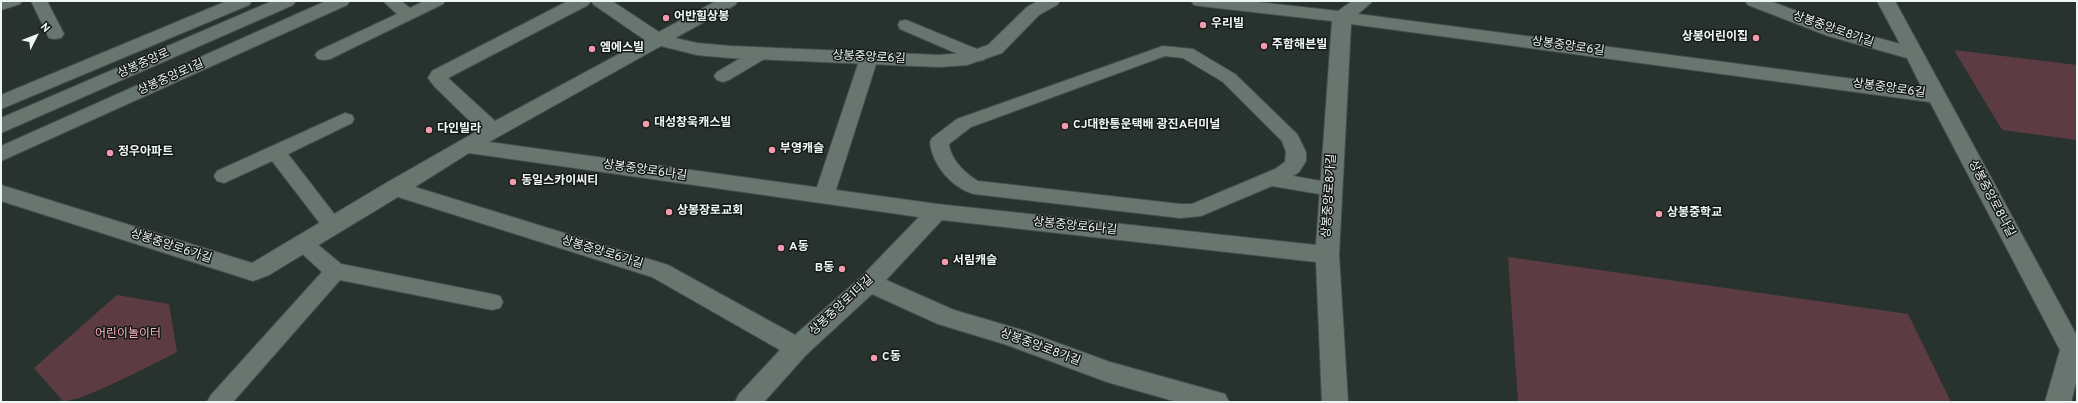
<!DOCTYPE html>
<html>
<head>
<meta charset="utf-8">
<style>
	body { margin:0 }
	#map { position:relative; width:2078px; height:403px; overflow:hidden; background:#28332f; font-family:Overpass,sans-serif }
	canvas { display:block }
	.frame { position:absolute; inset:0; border:2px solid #eef6f3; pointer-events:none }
	.north { position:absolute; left:16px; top:16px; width:40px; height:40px; -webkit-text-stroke:3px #151a18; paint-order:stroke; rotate:48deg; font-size:11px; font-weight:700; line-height:16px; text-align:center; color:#eef6f3 }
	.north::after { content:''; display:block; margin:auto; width:14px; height:18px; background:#eef6f3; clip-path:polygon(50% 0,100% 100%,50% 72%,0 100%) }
</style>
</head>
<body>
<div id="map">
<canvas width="2078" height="403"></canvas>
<div class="frame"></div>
<div class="north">N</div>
</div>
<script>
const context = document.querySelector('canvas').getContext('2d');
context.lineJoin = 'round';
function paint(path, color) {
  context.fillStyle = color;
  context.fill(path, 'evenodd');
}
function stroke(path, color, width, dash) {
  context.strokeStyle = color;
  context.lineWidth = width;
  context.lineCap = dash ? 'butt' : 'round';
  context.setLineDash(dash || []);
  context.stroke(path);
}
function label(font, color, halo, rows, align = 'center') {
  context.font = font + ' Overpass,"Noto Sans KR",sans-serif';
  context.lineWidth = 3;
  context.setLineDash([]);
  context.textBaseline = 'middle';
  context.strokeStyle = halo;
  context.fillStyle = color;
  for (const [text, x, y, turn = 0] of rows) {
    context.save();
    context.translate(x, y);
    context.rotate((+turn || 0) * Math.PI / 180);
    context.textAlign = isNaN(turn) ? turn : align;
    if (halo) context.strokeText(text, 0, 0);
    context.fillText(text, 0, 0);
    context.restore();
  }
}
const green = new Path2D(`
	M1954 50 2077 65V140L2002 130Z
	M1508 257 1908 314 1951 402H1518Z
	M117 295 169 304 177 352C157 362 80 403 63 401L34 368Z`);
const lane = new Path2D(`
	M1 1H22L20 4 1 10Z
	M31 1H47L64 34 61 38 55 39 49 38Z
	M383 1H401L410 8 424 1H445L443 4 330 59 324 60 318 59 315 55 318 51 397 14Z
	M906 20 984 52 987 56 984 60 978 61 972 60 900 29 898 25 900 21Z
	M1163 46 1193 49 1235 74 1297 134 1306 152V161L1299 172 1293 176 1338 184 1341 189 1338 194 1331 196 1272 186 1201 216 1180 218 974 194C952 188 932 165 930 142L932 138 957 119ZM1165 56 1183 58 1223 82 1282 141 1286 152 1285 162 1275 169 1192 204H1180L978 181C965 173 951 160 949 144L971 127Z
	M760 49 766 50 769 54 766 58 729 80 723 82 717 80 714 76 717 72 754 50Z
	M869 53 875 54 878 58 834 196 831 201 824 203 817 201 814 196 860 58 863 54Z
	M345 113 352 115 354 119 352 123 288 154 339 220 342 225 339 230 332 232 325 230 272 161 224 183 217 181 214 176 217 171Z
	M303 235 310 238 341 264 492 294 500 296 503 302 500 308 492 310 340 280 233 402H207L211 395 322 272 296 248 293 243 296 238Z`);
const street = new Path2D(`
	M227 1H252L249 5 1 109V95Z
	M326 1H350L347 5 1 161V146Z
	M568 1H612L659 32 716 1H738L735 5 675 38 697 43 730 46 939 55 965 53 988 45 1027 7 1038 1H1060L1057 5 1039 15 1002 53 967 65 939 67 730 58 697 55 661 46 489 142 937 204 1316 245 1332 21 1200 6 1194 5 1191 1H1248L1338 11 1352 1H1373L1358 14 1922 88 1907 58 1828 36 1748 5 1745 1H1770L1842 28 1900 44 1877 1H1895L2077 336V379L2071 402H2045L2060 350 1930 102 1351 24 1339 255 1348 402H1322L1316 262 942 220 886 280 954 310 1022 330 1110 362 1225 394 1229 402H1177L1107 382 1007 345 938 324 872 294 806 355 764 402H735L739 394 780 350 652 277 398 197 269 275 253 281 1 201V185L252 263 386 183 479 130 434 86 428 78 432 71ZM591 1 594 5 645 40 495 121 448 78 588 5ZM469 153 919 217 861 277 795 335 668 265 415 187Z`);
const secondary = new Path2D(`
	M272 1H296L293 5 1 133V118Z`);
const markers = [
	[666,18,4,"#f39aac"],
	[1203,25,4,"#f39aac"],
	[1756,38,4,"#f39aac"],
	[1264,46,4,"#f39aac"],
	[592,49,4,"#f39aac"],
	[646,124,4,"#f39aac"],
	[1065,126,4,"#f39aac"],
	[429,130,4,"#f39aac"],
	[772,150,4,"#f39aac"],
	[110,153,4,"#f39aac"],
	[513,182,4,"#f39aac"],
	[669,212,4,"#f39aac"],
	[1659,214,4,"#f39aac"],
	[781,248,4,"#f39aac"],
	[945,262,4,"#f39aac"],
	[842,269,4,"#f39aac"],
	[874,358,4,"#f39aac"]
];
const poiNames = [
	["어반힐상봉",674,18],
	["우리빌",1211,25],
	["상봉어린이집",1748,38,"right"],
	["주함해븐빌",1272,46],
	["엠에스빌",600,49],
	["대성창욱캐스빌",654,124],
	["CJ대한통운택배 광진A터미널",1073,126],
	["다인빌라",437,130],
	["부영캐슬",780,150],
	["정우아파트",118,153],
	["동일스카이씨티",521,182],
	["상봉장로교회",677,212],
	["상봉중학교",1667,214],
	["A동",789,248],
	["서림캐슬",953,262],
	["B동",834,269,"right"],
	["C동",882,358]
];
const streetNames = [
	["상봉중앙로8가길",1833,30,19],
	["상봉중앙로6길",1568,47,8],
	["상봉중앙로6길",869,58,3],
	["상봉중앙로",144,64,-24],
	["상봉중앙로1길",171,78,-24],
	["상봉중앙로6길",1889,89,8],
	["상봉중앙로6나길",645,171,8],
	["상봉중앙로8가길",1330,196,-86],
	["상봉중앙로8나길",1991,199,62],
	["상봉중앙로6나길",1075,227,6],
	["상봉중앙로6가길",171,247,18],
	["상봉중앙로6가길",602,253,17],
	["상봉중앙로1다길",842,306,-43],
	["상봉중앙로8가길",1040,348,20]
];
const parkNames = [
	["어린이놀이터",128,335]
];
paint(green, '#5d3b42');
stroke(lane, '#45504c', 2);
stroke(street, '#45504c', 2);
stroke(secondary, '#45504c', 2);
paint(lane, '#697670');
paint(street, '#697670');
paint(secondary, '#697670');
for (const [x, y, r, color] of markers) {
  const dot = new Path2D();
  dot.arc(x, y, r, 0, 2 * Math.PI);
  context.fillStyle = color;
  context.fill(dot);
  stroke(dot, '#151a18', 1.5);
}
label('bold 12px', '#eef6f3', '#151a18', poiNames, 'left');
label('12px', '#eef6f3', '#151a18', streetNames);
label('12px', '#f8b0bd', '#151a18', parkNames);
</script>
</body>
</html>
